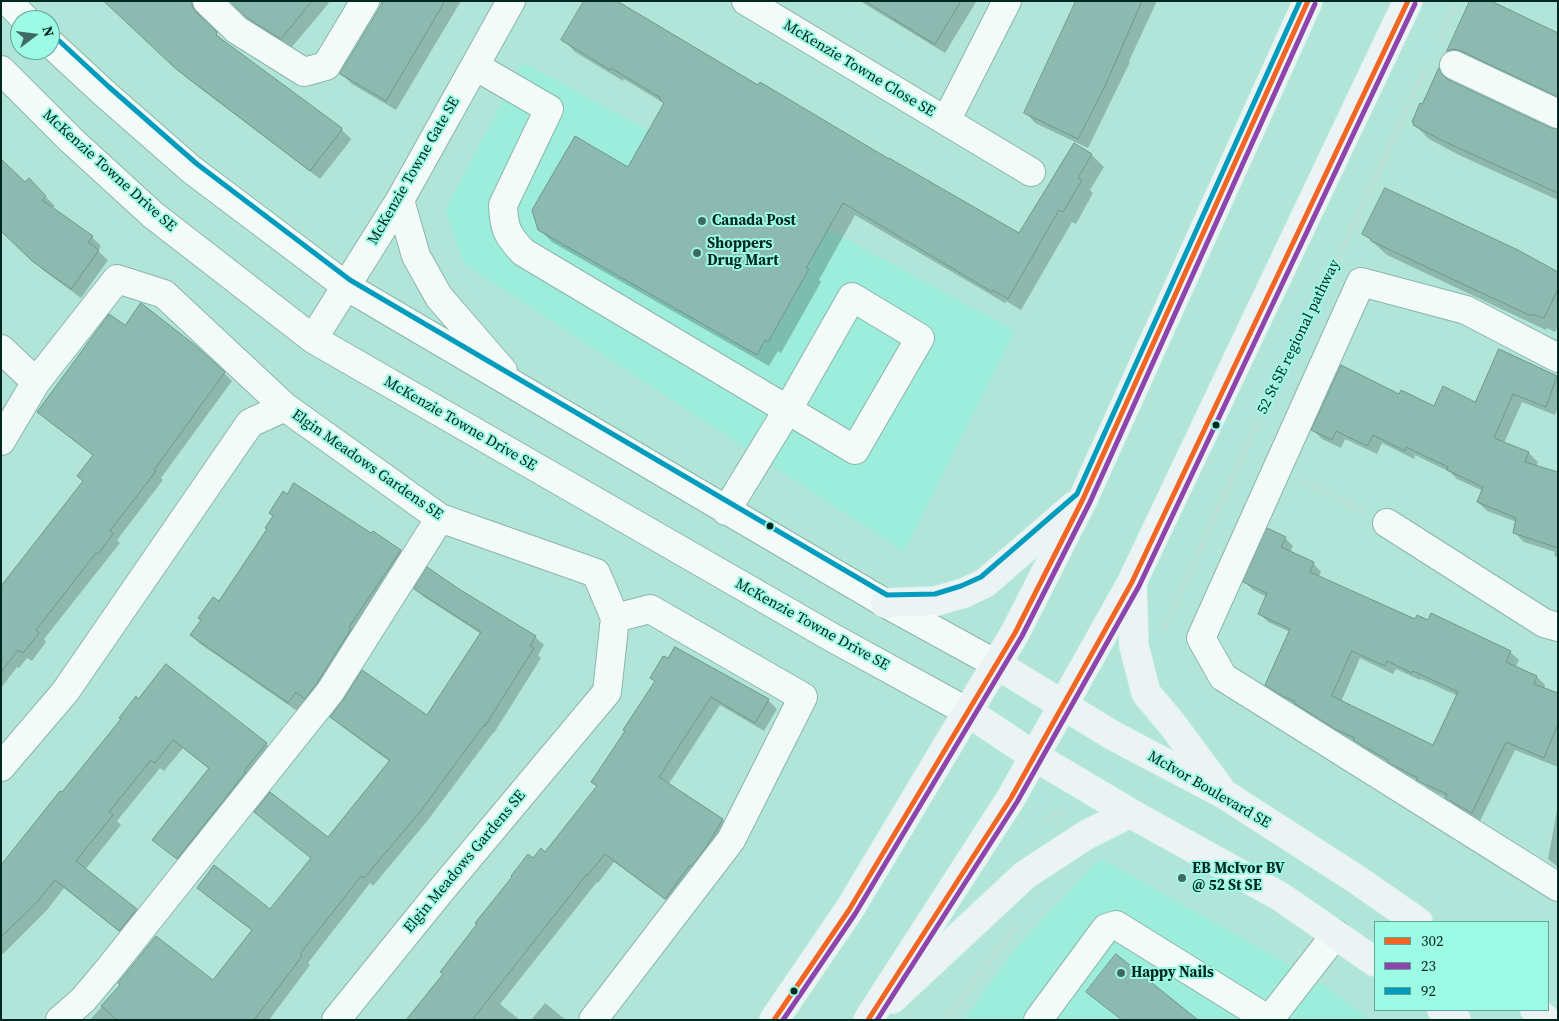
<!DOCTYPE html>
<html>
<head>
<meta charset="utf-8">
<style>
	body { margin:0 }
	#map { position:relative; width:1559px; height:1021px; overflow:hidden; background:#b2e5d9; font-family:"Source Serif 4",serif }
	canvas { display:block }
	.frame { position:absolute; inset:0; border:2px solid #002821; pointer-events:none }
	.legend { position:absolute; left:1374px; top:921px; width:175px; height:90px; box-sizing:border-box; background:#9dfae5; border:1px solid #5ea697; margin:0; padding:6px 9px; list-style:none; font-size:15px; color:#002821 }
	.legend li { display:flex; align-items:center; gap:10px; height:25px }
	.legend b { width:25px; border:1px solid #5ea697 }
	.north { position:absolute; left:10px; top:10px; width:50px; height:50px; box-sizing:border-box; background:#9dfae5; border:1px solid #5ea697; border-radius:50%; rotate:75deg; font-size:14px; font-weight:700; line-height:20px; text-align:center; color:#002821 }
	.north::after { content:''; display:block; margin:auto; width:18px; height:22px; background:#3e6a61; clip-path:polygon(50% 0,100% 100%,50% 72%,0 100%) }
</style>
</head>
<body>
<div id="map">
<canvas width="1559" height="1021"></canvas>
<div class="frame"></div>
<ul class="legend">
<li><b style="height:6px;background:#f26522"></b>302</li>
<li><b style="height:6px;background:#8e44ad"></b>23</li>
<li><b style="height:6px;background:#009cbd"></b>92</li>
</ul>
<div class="north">N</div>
</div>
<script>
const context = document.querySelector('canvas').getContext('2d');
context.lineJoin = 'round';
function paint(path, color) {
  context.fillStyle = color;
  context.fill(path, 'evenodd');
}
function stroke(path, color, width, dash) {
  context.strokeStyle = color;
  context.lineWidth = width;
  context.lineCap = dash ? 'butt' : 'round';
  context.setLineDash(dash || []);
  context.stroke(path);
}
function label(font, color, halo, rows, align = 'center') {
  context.font = font + ' "Source Serif 4",serif';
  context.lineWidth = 4;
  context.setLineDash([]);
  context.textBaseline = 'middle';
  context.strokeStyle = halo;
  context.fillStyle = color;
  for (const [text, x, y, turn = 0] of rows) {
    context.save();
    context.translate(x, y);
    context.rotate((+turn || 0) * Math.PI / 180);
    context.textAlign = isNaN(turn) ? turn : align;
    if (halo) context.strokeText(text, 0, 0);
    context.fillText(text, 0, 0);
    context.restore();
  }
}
const built = new Path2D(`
	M523 62 1015 331 904 552 464 264 445 210Z
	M1100 858 1269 953 1329 989 1371 1020H964L1012 952Z`);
const shadow = new Path2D(`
	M106 1H205L201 7V16L205 23 226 43 341 129 351 139 350 141 320 179 188 79Z
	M231 1H327L329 3 291 48 258 27Z
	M381 1H461L396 110 352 84 342 74 380 11Z
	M860 1H975L976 2 945 53Z
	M1078 1H1157L1129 61 1130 62 1088 148 1035 123 1026 113Z
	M1472 1 1558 33V103L1463 65 1448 51Z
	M563 39 758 86 1019 235 1074 144 1092 155 1104 167 1090 190 1093 193 1076 224 1072 222 1021 310 1006 301 1005 303 855 215 819 280 821 282 781 353 778 351 769 366 552 242 539 229 628 168 665 104 624 79 623 81 575 52Z
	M1439 70 1452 82 1551 129 1558 131V200L1459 155 1429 139 1414 124Z
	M29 180 55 206 52 208 92 237 101 246 98 251 108 260 81 298 43 270 1 229 25 184Z
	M1364 234 1558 274V327L1555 332 1547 328 1546 330 1387 255Z
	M125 327 224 373 232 381 161 478 163 480 117 540 120 543 44 639 46 642 32 661 27 658 19 668 17 667 1 688V583L4 585 84 482 94 456 47 420Z
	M1554 376 1558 380V407L1555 415 1522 402 1504 443 1529 453 1538 462 1536 467 1558 474V558L1554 555 1555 552 1524 542 1515 533 1517 522 1487 511 1478 502 1483 491 1457 479 1450 472 1415 455 1414 459 1382 443 1377 454 1345 439 1341 448 1322 439 1313 430 1399 396 1434 408 1475 404Z
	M373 533 400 551 409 559 313 706 305 700 297 711 199 643 191 634 219 602 372 535Z
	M1285 538 1293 546 1290 553 1313 563 1321 572 1319 577 1415 621 1510 652 1519 660 1515 668 1537 677 1545 685 1544 689 1558 694V767L1515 750 1480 821 1455 806 1447 798 1430 790 1421 782 1402 773 1393 765 1363 748 1357 742 1345 737 1304 711 1299 707 1275 693 1266 684 1290 632 1268 622 1259 613 1267 597 1253 590 1245 582ZM1360 658 1393 674 1396 669 1420 680 1421 679 1458 696 1433 746 1341 702Z
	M415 589 458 590 535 637 544 645 538 655 541 658 494 733H493L428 820 373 886 370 883 308 963 310 965 269 1020H90L121 985 213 982 253 931 207 896 199 888 271 911 390 762 340 725 332 717H428L481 634 424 597Z
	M656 682 768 700 777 709 764 731 720 705 668 785 723 820 731 828 674 906 614 862 598 883 597 882 500 1004 520 1020H407L533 860 545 853 598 787 592 782 626 732Z
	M138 700 266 744 275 753 186 867 154 840 209 769 183 748 164 771 160 768 117 821 121 825 85 870 145 919 129 939 64 888 47 910 1 956V867Z
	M1558 805V867L1548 859Z
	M545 1003 566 1020H531Z`);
const building = new Path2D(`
	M104 1H192V6L196 12 217 32 216 35 342 128 341 131 310 171 176 69Z
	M230 1H312L281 39 247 18Z
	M384 1H445L386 101 340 74Z
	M584 1H617L758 85 760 82 889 159V158L1019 233 1074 143 1092 154 1078 178 1082 180 1063 212 1059 210 1008 299 993 290 992 292 843 203 806 268 809 269 768 342 765 340 757 355 538 230 532 210 575 136 628 167 664 103 660 100 661 98 611 68 610 70 561 40Z
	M865 1H961L935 44Z
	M1076 1H1142L1105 86 1078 139 1024 113Z
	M1470 1H1491L1558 33V97L1461 51 1453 49 1447 51Z
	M1439 68 1442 74 1447 79 1551 128 1558 129V193L1443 141 1413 125 1414 123 1412 122 1420 103 1422 104Z
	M1 159 25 182 29 178 46 196 42 200 93 236 88 242 99 250 71 289 32 261 1 231Z
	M1385 188 1518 250 1558 272V289L1544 318 1532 314 1531 316 1371 241V239L1362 234Z
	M141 303 196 346 225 372 154 470 156 471 110 531 113 534 98 554 96 553 36 630 39 633 23 653 18 650 1 672V586L83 481 77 476 93 455 37 412 109 314 125 325Z
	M1499 349 1557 376 1546 407 1513 394 1494 438 1529 452 1525 462 1558 472V548L1513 533 1516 518 1477 502 1483 487 1447 470 1448 467 1406 447 1405 451 1373 435 1367 446 1336 431 1332 440 1311 430 1341 365 1399 394 1401 390 1434 406 1443 386 1475 402Z
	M294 483 371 533 373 531 401 550 349 627 351 629 317 683 305 699 296 692 288 703 190 635 201 620 198 618 213 597 219 601 267 529 265 528 273 516 269 513 283 491 287 494Z
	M1267 528 1286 537 1281 547 1314 562 1310 572 1415 619 1417 615 1428 620 1431 613 1511 651 1506 662 1537 676 1534 684 1558 693V724L1544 758 1506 742 1472 813 1445 798 1447 794 1420 782 1416 780 1418 778 1393 765 1387 762 1388 760 1353 740 1355 738 1335 729 1294 703 1295 701 1282 696 1265 685 1290 629 1258 614 1267 593 1243 582ZM1352 651 1385 666 1387 661 1412 673 1413 671 1458 692 1433 745 1332 696Z
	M427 567 459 589 536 636 530 646 534 648 485 726 484 725 420 812 364 878 361 876 300 954 302 956 254 1020H117L101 1006 120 985 118 983 156 936 213 980 252 930 197 888 214 865 270 909 311 858 254 812 270 792 328 837 390 760 330 717 343 700 362 670 427 715 481 632 414 589Z
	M675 647 769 699 755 723 711 697 659 777 723 819 706 847 692 866 690 865 665 899 605 854 588 875 587 874 472 1020H406L443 974 440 972 477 924 475 923 512 877 511 876 528 854 533 858 541 848 545 852 597 786 591 782 625 731 623 730 655 681 650 678 663 656 668 658Z
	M166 664 267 743 244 771 246 772 177 859 152 840 209 768 173 740 155 763 151 760 109 812 113 815 76 861 137 909 119 931 55 880 38 901 1 937V865L60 791 62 792 121 719 119 718 136 696 138 699Z
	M1116 954 1198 1020H1122L1086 992Z`);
const path = new Path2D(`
	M1440 39 1457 1
	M1303 481 1362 510
	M1164 628 1245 449 1348 238 1425 70
	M1045 820 1065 811
	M945 1020 1016 926`);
const minor = new Path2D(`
	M8 1 26 20
	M207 1 237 30 304 72 326 66 365 1
	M746 1 1031 172
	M50 43 104 93 192 170 346 286 885 603 996 664
	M1454 65 1558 114
	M475 66 549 109 503 205C504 229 507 235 523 252L855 450 920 338 852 297 787 411 726 511
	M1 70 71 140 153 215 313 339 833 638 968 712
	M946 121 1007 1
	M400 200 416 256 439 297 503 371
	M313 339 400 200 511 1
	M1 349 36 382
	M1558 358 1466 310 1361 282 1201 638 1223 677 1558 887
	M1 441 36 382 117 279 164 294 285 407
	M1387 523 1544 623 1558 627
	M1 767 65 692 250 423 285 407 440 518 596 573 615 618 607 692 443 888 336 1020
	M60 1020 83 1000 109 969 330 692 440 518
	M593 1020 731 840 803 697 650 609 615 618
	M1038 1020 1106 928 1116 925 1269 1020
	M1269 1020 1336 934`);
const major = new Path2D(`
	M1132 582 1134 646 1146 693 1172 724 1220 789
	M885 603 936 601 964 593 985 583 1074 506
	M996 664 1112 735 1224 794 1356 879 1418 922
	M968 712 1034 756 1130 813 1281 897 1375 962
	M892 999 1025 875 1086 835 1130 813
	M1442 1010 1456 1020
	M1535 1010 1546 1020
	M774 1020 849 910 1015 633 1083 499 1308 1
	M868 1020 1011 798 1132 582 1408 1`);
const bus1 = new Path2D(`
	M774 1020 849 910 1015 633 1083 499 1308 1
	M868 1020 1011 798 1132 582 1408 1`);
const bus2 = new Path2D(`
	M783 1020 855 914 1022 636 1090 502 1315 4
	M877 1020 1017 802 1139 586 1415 4`);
const bus3 = new Path2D(`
	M55 37 109 87 197 164 350 280 887 595 935 594 961 586 981 577 1077 494 1300 1`);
const markers = [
	[702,221,5,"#3e6a61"],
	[697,253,5,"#3e6a61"],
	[1216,425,4.5,"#002821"],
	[770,526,4.5,"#002821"],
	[1182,878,5,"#3e6a61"],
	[1121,973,5,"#3e6a61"],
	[794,991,4.5,"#002821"]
];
const streetNames = [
	["McKenzie Towne Close SE",859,69,31],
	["McKenzie Towne Drive SE",109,171,42],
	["McKenzie Towne Gate SE",414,171,-60],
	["52 St SE regional pathway",1299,337,-64],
	["McKenzie Towne Drive SE",460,424,30],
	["Elgin Meadows Gardens SE",367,465,35],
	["McKenzie Towne Drive SE",812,625,29],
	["McIvor Boulevard SE",1209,790,30],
	["Elgin Meadows Gardens SE",465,862,-50]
];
const poiNames = [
	["Canada Post",712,221],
	["Shoppers",707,244],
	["Drug Mart",707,261],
	["EB McIvor BV",1192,869],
	["@ 52 St SE",1192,886],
	["Happy Nails",1131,973]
];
paint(built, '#9deddc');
paint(shadow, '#0003');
paint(building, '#8cbab0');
stroke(building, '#70968e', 1);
stroke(minor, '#8cb5ac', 30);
stroke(major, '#dcf3ee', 30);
stroke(path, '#cadad6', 3, [4, 4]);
stroke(minor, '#f3fbf9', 28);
stroke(major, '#ecf3f4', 28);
stroke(bus1, '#f26522', 5);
stroke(bus2, '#8e44ad', 5);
stroke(bus3, '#009cbd', 5);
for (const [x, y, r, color] of markers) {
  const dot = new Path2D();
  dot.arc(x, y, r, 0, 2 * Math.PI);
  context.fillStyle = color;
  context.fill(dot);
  stroke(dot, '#9dfae5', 2);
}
label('15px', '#002821', '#9dfae5', streetNames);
label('bold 15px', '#002821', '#9dfae5', poiNames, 'left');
</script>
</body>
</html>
